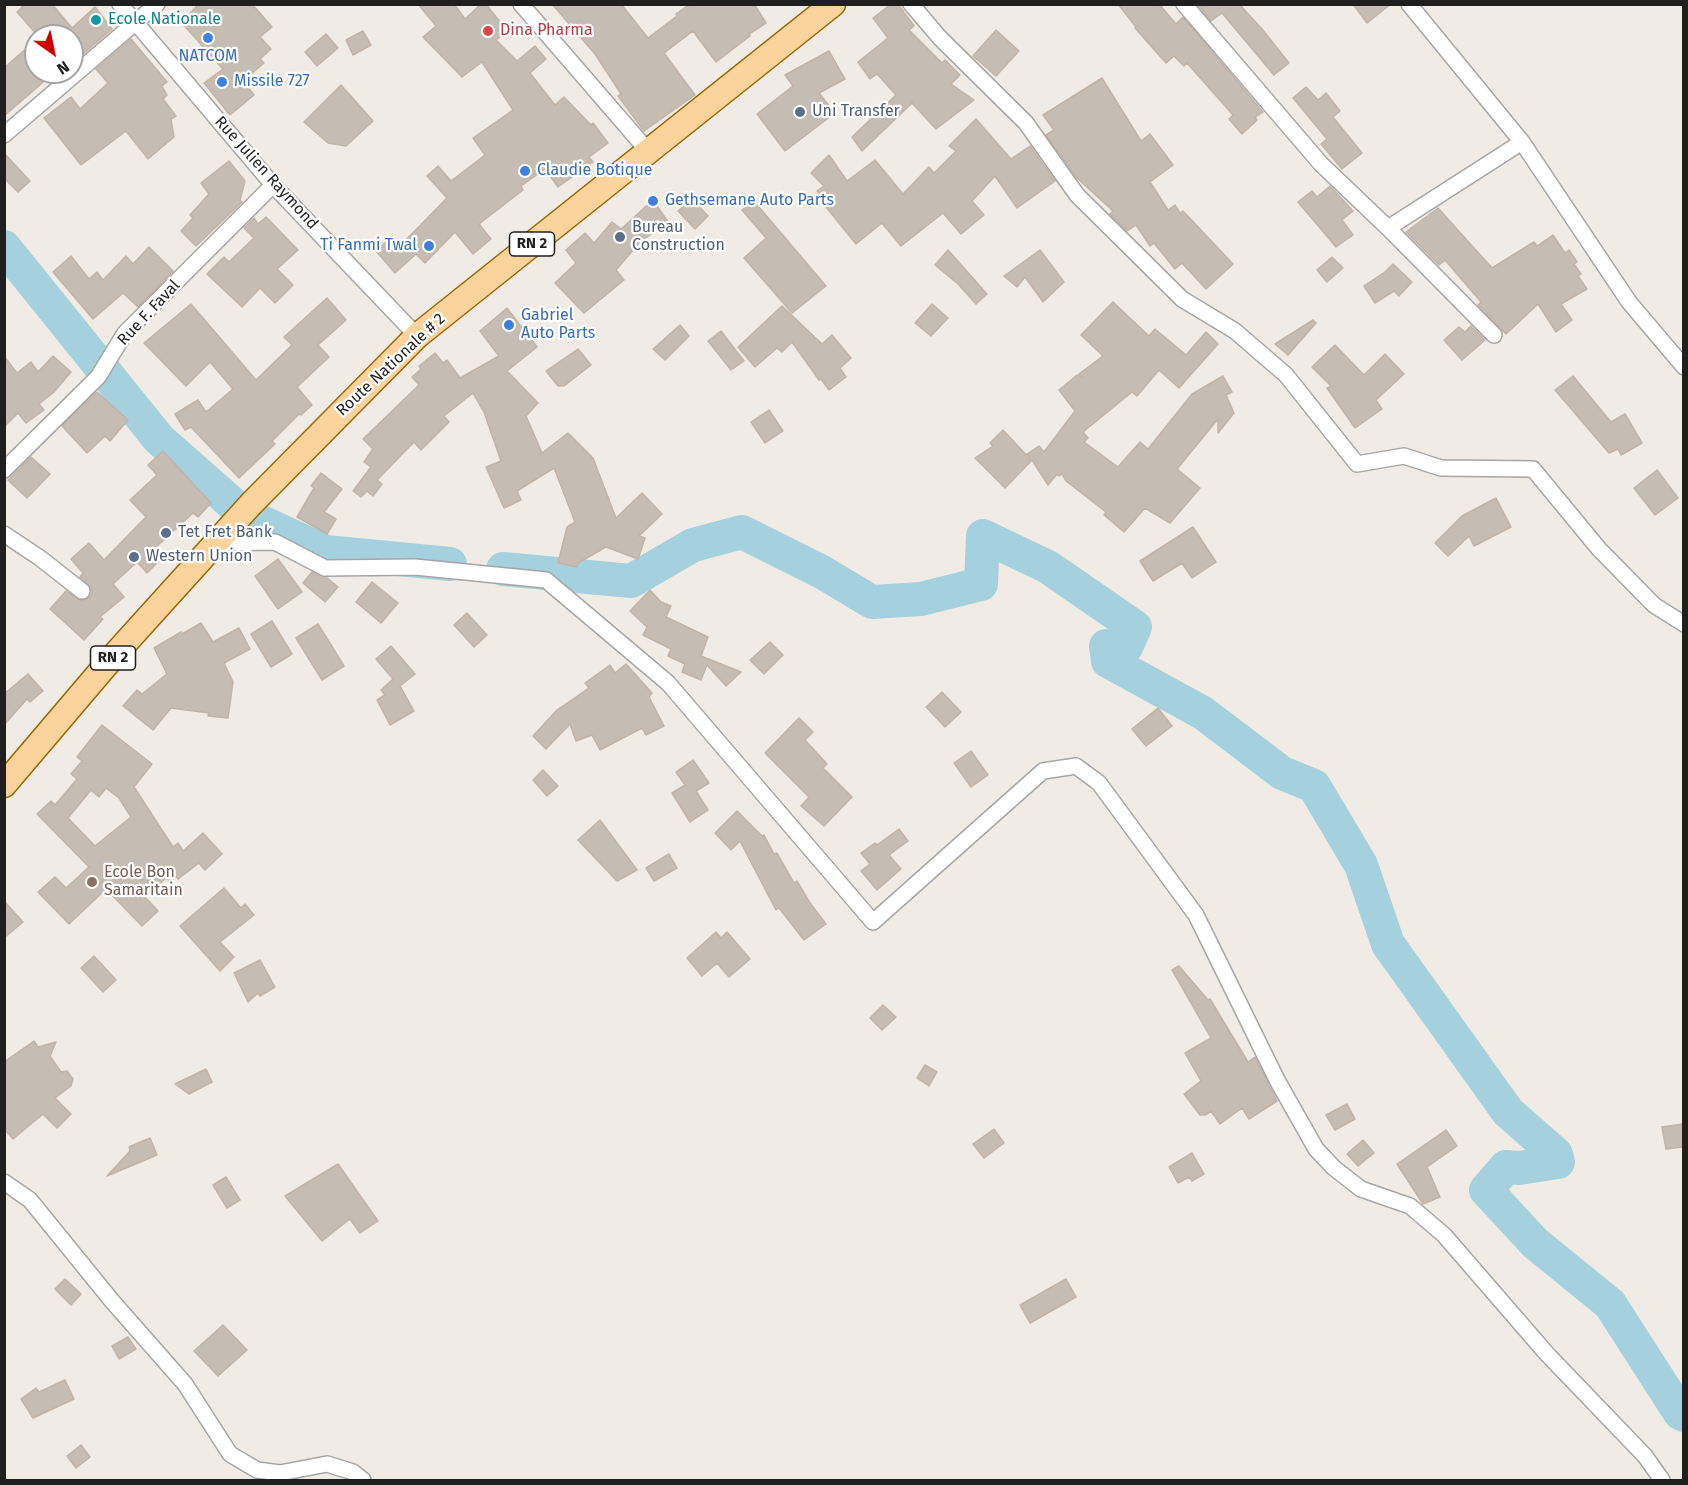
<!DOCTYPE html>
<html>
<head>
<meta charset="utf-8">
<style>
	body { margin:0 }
	#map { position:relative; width:1688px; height:1485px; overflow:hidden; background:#f0ece5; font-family:"Fira Sans",sans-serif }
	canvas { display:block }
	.frame { position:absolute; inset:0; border:6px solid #1f1f1f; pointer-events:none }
	.north { position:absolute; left:24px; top:24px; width:60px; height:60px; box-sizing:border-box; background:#fff; border:2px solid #a5a5a5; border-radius:50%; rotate:147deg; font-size:16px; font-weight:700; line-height:24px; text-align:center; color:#1f1f1f }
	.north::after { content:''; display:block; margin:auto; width:21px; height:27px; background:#ce0000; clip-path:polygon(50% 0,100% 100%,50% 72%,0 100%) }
</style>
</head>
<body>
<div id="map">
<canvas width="1688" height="1485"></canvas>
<div class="frame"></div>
<div class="north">N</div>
</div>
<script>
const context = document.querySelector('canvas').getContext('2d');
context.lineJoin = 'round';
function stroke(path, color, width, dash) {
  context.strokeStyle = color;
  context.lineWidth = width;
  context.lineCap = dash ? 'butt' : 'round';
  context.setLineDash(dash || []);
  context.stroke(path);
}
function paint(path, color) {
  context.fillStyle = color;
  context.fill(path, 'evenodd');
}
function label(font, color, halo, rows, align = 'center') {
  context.font = font + ' "Fira Sans",sans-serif';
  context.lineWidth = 4.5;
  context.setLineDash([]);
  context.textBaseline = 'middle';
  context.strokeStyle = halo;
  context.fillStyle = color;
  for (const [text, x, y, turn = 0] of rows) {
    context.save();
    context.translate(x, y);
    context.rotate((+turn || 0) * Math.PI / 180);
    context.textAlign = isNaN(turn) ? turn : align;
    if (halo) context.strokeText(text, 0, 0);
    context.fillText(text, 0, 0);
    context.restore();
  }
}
const river = new Path2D(`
	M4 247 159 439 244 514 326 552 450 564
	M503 569 631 581 693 545 742 532 822 572 872 602 921 599 981 584 983 536 1048 567 1135 627 1126 647 1106 646 1108 661 1203 713 1282 773 1314 786 1361 865 1388 944 1508 1112 1556 1154 1558 1162 1519 1168 1506 1167 1486 1190 1535 1243 1610 1304 1680 1413 1684 1415`);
const building = new Path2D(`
	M25 4H52L72 28 95 7 112 29 83 54 72 41V36H38L17 12Z
	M199 4H252L272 27 260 37 271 49 260 59 264 63 243 81 254 95 230 115 204 83 223 69 181 22Z
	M418 4H454L465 19 481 4H486L507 31 496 40 517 61 535 46 546 59 530 73 555 105 564 97 591 125 593 123 608 143 589 157 593 162 558 187 545 169 521 186 523 190 479 224 491 239 473 254 455 232 425 263 416 254 395 273 376 251 392 237 400 246 447 198 427 176 438 166 451 181 485 155 473 138 513 110 482 62 462 77 423 37 436 26Z
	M552 4H621L648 38 677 16 676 14 690 4H754L766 23 749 34 750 36 716 62 693 31 664 53 695 95 644 131 618 96 621 94 595 54Z
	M891 4H898L914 26 909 30 942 63 945 60 960 75 951 84 974 100 936 129 912 103 862 151 852 137 896 95 877 74 870 79 858 62 888 38 873 18Z
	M1118 4H1159L1176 24 1183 17 1263 112 1255 117 1257 120 1242 134 1229 119 1233 115 1187 63 1184 66 1174 56 1166 63 1135 28 1136 27Z
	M1197 4H1239L1262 29 1289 63 1274 75 1222 13 1211 21Z
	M1353 4H1391L1367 23Z
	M996 30 1019 51 996 76 973 56Z
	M363 31 371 45 353 55 346 40Z
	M326 34 338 48 317 66 305 52Z
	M131 39 167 82 162 86 167 95 163 99 176 116 171 119 174 137 148 159 126 131 81 165 44 118 71 97 80 109 108 83 96 69Z
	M36 40V72H55L4 116V68Z
	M829 51 845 79 819 93 835 113 785 151 757 114 793 86 785 75Z
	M1102 78 1141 141 1150 134 1173 165 1150 182 1168 210 1175 205 1180 213 1183 211 1233 264 1206 289 1182 263 1175 269 1154 243 1150 246 1136 225 1127 231 1110 214 1113 211 1077 178 1046 135 1054 130 1043 115Z
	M341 85 373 121 346 146 328 143 304 122Z
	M1306 87 1318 100 1326 93 1340 111 1333 117 1362 153 1342 169 1321 144 1327 139 1293 98Z
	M976 119 1011 159 1030 146 1055 181 1017 208 995 176 972 201 984 215 961 234 943 213 901 246 882 223 856 244 826 207 828 205 817 191 824 186 811 173 829 155 847 181 875 160 903 194 929 167 934 173 956 151 949 146Z
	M4 153 30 181 18 192 4 178Z
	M229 161 245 181 240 200 242 202 196 246 181 231 193 218 190 215 209 194 201 183Z
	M1330 186 1353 211 1342 220 1353 235 1336 247 1298 202 1312 191 1317 197Z
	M692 199 708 216 695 229 678 211Z
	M653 200 668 222 640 242 616 270 624 280 584 313 555 283 576 263 566 250 585 233 594 243 612 222 621 229Z
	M753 200 826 286 792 313 744 258 766 238 742 210Z
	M1438 208 1492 268 1534 242 1537 246 1553 235 1565 253 1569 250 1577 262 1574 264 1581 274 1578 276 1587 289 1561 304 1572 320 1556 332 1538 304 1506 334 1478 305 1481 302 1445 260 1439 265 1406 232Z
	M266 217 298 250 277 269 293 285 275 303 260 288 242 307 207 274 224 257 229 262 254 238 244 228 254 218 258 224Z
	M149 247 173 271 138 307 123 293 93 319 53 272 71 256 89 279 97 272 103 280 126 256 133 264Z
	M948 250 987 294 976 304 958 284 935 265Z
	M1040 250 1064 282 1043 302 1025 277 1017 287 1004 276Z
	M1332 257 1343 268 1327 282 1317 270Z
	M1393 264 1412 282 1399 296 1394 291 1375 303 1364 286 1385 272Z
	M327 298 346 320 318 345 329 357 297 387 312 405 301 415 299 414 272 441 275 444 239 478 191 427 185 430 175 414 198 400 206 412 233 389 210 362 186 386 144 343 191 304 256 380 292 345 284 337Z
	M1113 302 1149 336 1155 329 1186 355 1206 332 1218 344 1179 388 1159 370 1137 396 1132 392 1083 432 1088 438 1084 442 1118 467 1140 442 1148 449 1192 394 1223 376 1232 392 1226 395 1234 413 1218 433V419L1177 469 1200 488 1170 523 1145 508 1124 532 1104 515 1106 512 1066 481 1062 474 1059 476 1057 474 1048 485 1032 460 1005 488 975 458 993 446 990 443 1003 430 1031 460 1027 454 1039 446 1044 452 1075 411 1059 390 1077 375 1083 378 1079 374 1103 356 1081 335Z
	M932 304 948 318 931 336 915 323Z
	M782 306 822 344 832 335 851 358 840 368 846 377 829 390 821 379 819 380 792 342 782 352 777 348 755 367 738 347Z
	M507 308 537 347 507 371 538 403 526 416 542 453 568 433 593 458 616 518 642 493 662 514 639 536 645 538 638 559 606 547 578 563 577 567 558 563 567 527 575 522 554 468 517 491 521 500 504 508 486 467 501 461 484 412 473 393 444 416 449 422 421 450 414 442 377 480 382 484 373 496 367 491 361 497 353 491 371 467 364 462 373 449 363 439 419 385 412 377 421 369 419 366 435 353 443 363 447 360 460 378 499 356 480 331Z
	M1313 320 1316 323 1288 355 1275 344Z
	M680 325 689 336 665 360 653 349Z
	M1471 326 1485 340 1462 360 1444 340 1459 327 1465 332Z
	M721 331 744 361 731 370 708 341Z
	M1335 345 1364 375 1385 354 1404 374 1376 400 1382 409 1355 428 1327 388 1331 386 1312 367Z
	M578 349 591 365 564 386H558L546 371Z
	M4 356 17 373 31 362 38 372 53 356 71 372 54 392 39 404 44 410 26 423 18 413 4 427Z
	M1573 376 1611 422 1625 414 1642 443 1621 455 1618 449 1609 453 1555 390Z
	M97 392 128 420 110 441 105 436 87 453 62 426Z
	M769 410 783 431 765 443 751 422Z
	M163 451 211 503 198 517 193 513 155 548 163 557 147 573 137 562 113 584 124 597 100 617 103 619 84 640 50 609 66 591 81 601 89 597 92 593 91 587 80 577 83 573 71 559 89 543 104 560 146 517 130 500 157 475 148 465Z
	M31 457 50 474 27 498 8 480Z
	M1657 470 1678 498 1655 515 1634 488Z
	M321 473 342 489 324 512 336 519 327 534 297 517 314 488 311 486Z
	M1496 498 1511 527 1474 546 1469 536 1448 556 1435 543 1462 516Z
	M1193 527 1216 562 1192 578 1182 563 1153 581 1140 561Z
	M278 559 302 592 278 609 255 576Z
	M312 572 327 578 338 587 325 602 303 583Z
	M372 582 398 603 381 623 356 602Z
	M650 590 661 602 671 606 666 617 708 637 701 656 741 672 726 686 707 665 701 680 682 672 685 664 668 656 671 649 643 635 647 627 630 611Z
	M467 613 487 635 474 647 454 625Z
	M272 621 292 654 271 667 251 634Z
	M201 623 213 642 239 628 250 649 224 663 233 682 228 718 208 716 209 713 171 708 153 730 123 706 137 690 142 694 167 674 154 648 181 632 182 634Z
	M318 624 344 666 322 680 296 638Z
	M770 642 783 655 764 674 750 660Z
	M391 646 415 674 400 686 414 711 390 725 377 700 385 695 381 690 393 679 376 659Z
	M626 664 652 693 649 697 664 726 646 735 642 728 600 750 592 735 576 741 570 724 546 749 533 736 557 710 589 688 585 683 610 665 615 673Z
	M28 674 43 691 30 702 27 699 4 725V694Z
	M942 692 961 712 945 727 926 707Z
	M1158 708 1172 726 1146 746 1132 729Z
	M799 718 813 732 805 740 827 764 823 768 852 797 824 826 801 806 809 797 765 753Z
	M102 725 152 764 134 787 173 847 178 843 183 851 203 833 222 854 205 870 199 863 178 879 176 876 170 882 166 878 145 897 158 911 142 926 106 889 69 924 38 892 55 877 66 888 89 867 37 814 51 801 55 805 77 779 71 774 82 761 77 757ZM106 788 119 798 131 817 95 846 68 818 91 790 99 797Z
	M971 751 988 775 971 787 954 763Z
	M693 760 709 783 696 791 708 810 690 822 672 793 685 785 676 772Z
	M543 770 558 786 547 796 533 780Z
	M737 811 762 836 764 835 774 854 777 853 794 883 797 881 810 903 826 924 804 940 779 908 776 910 740 841 731 850 715 833Z
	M600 820 637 870 617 881 578 840Z
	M899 829 908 841 889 855 901 869 877 890 861 871 870 864 861 853 875 843 877 845Z
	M669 854 677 868 654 881 646 868Z
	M224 888 241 908 245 904 254 915 220 942 234 957 220 971 180 926Z
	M4 901 23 922 4 938Z
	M716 932 721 938 727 932 750 959 729 977 717 963 702 976 687 958Z
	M94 956 116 980 103 992 81 968Z
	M260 960 275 987 260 996 258 993 248 1002 234 973Z
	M1179 966 1208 1000 1210 999 1248 1062 1255 1057 1277 1101 1249 1119 1242 1108 1220 1124 1211 1111 1206 1115H1200L1184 1094 1201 1081 1185 1053 1211 1038 1172 970Z
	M883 1005 896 1017 882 1030 870 1018Z
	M34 1041 38 1047 56 1042 50 1056 61 1072 67 1071 73 1079 71 1086 55 1098 71 1114 57 1128 43 1114 13 1139 4 1129V1062Z
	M925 1065 937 1072 929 1086 917 1078Z
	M206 1069 212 1082 189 1094 175 1084Z
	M1347 1104 1355 1119 1335 1130 1326 1115Z
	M1683 1124V1147L1666 1149 1662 1127Z
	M994 1129 1004 1143 984 1158 973 1144Z
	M1446 1130 1457 1146 1427 1167 1440 1197 1423 1204 1397 1164Z
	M150 1138 157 1155 107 1176 130 1151 129 1147Z
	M1363 1140 1374 1153 1358 1166 1347 1154Z
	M1192 1153 1204 1174 1192 1181 1189 1177 1178 1183 1169 1167Z
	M338 1164 378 1221 360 1233 350 1219 322 1241 285 1196Z
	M226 1177 240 1200 227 1208 213 1185Z
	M65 1279 81 1294 71 1305 55 1289Z
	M1066 1279 1076 1297 1030 1323 1020 1305Z
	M223 1325 247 1350 218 1376 194 1351Z
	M128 1337 136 1349 119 1359 112 1346Z
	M65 1380 74 1399 33 1418 21 1399 36 1388 39 1392Z
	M81 1445 90 1457 76 1468 67 1456Z`);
const street = new Path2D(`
	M120 4 273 185 417 336
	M521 4 648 151
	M911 4 940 38 1026 123 1077 195 1182 299 1235 331 1286 375 1357 464 1404 456 1441 468 1533 469 1599 549 1654 605 1684 624
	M1184 4 1321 164 1388 228 1494 335
	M1409 4 1522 142 1629 302 1684 367
	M4 135 157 4
	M1388 228 1522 142
	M4 470 98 377 125 333 273 185
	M4 534 40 558 82 591
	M216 543 275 542 325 568 415 567 546 580 668 683 873 922 1043 771 1076 766 1099 783 1196 915 1277 1080 1316 1149 1334 1168 1361 1189 1410 1206 1444 1235 1547 1354 1645 1456 1662 1480
	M4 1182 30 1200 112 1301 185 1384 230 1454 257 1470 280 1473 327 1464 353 1472 363 1480`);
const primary = new Path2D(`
	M4 785 118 651 251 504 417 336 833 4`);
const markers = [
	[96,20,6,"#0f9aa8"],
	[488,31,6,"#e0444e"],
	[208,38,6,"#3f7fe0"],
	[222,82,6,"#3f7fe0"],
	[800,112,6,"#5c6f8a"],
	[525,171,6,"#3f7fe0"],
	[653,201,6,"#3f7fe0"],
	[620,237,6,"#5c6f8a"],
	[429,246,6,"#3f7fe0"],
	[509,325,6,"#3f7fe0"],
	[166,533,6,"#5c6f8a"],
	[134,557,6,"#5c6f8a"],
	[92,882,6,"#8d6e63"]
];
const shields = [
	[532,244,45],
	[113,658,45]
];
const shieldNames = [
	["RN 2",532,244],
	["RN 2",113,658]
];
const cultureNames = [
	["Ecole Nationale",108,20]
];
const healthNames = [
	["Dina Pharma",500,31]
];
const shopNames = [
	["NATCOM",208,57,"center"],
	["Missile 727",234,82],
	["Claudie Botique",537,171],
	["Gethsemane Auto Parts",665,201],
	["Ti Fanmi Twal",417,246,"right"],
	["Gabriel",521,316],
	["Auto Parts",521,334]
];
const serviceNames = [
	["Uni Transfer",812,112],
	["Bureau",632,228],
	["Construction",632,246],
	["Tet Fret Bank",178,533],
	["Western Union",146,557]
];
const streetNames = [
	["Rue Julien Raymond",266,173,48],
	["Rue F. Faval",149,313,-47],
	["Route Nationale # 2",391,365,-43]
];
const educationNames = [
	["Ecole Bon",104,873],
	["Samaritain",104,891]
];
stroke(river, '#a5d1de', 34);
paint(building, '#c5bcb4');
stroke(building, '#c2b3a7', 1.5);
stroke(street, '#a6a6a6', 18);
stroke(primary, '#9a6600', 27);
stroke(street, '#fff', 15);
stroke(primary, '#fdd39d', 24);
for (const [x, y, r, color] of markers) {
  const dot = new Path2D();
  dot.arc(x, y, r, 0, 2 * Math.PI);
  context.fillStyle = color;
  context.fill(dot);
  stroke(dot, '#fff', 2);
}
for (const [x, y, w] of shields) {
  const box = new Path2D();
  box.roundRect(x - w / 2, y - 12, w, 24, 4.5);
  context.fillStyle = '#fff';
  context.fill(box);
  stroke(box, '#1f1f1f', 1.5);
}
label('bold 15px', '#1f1f1f', null, shieldNames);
label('16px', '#0d838f', '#fff', cultureNames, 'left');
label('16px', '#be3a42', '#fff', healthNames, 'left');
label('16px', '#366cbe', '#fff', shopNames, 'left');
label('16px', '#4e5e75', '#fff', serviceNames, 'left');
label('16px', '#1f1f1f', '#fff', streetNames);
label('16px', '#785e54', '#fff', educationNames, 'left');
</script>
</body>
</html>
